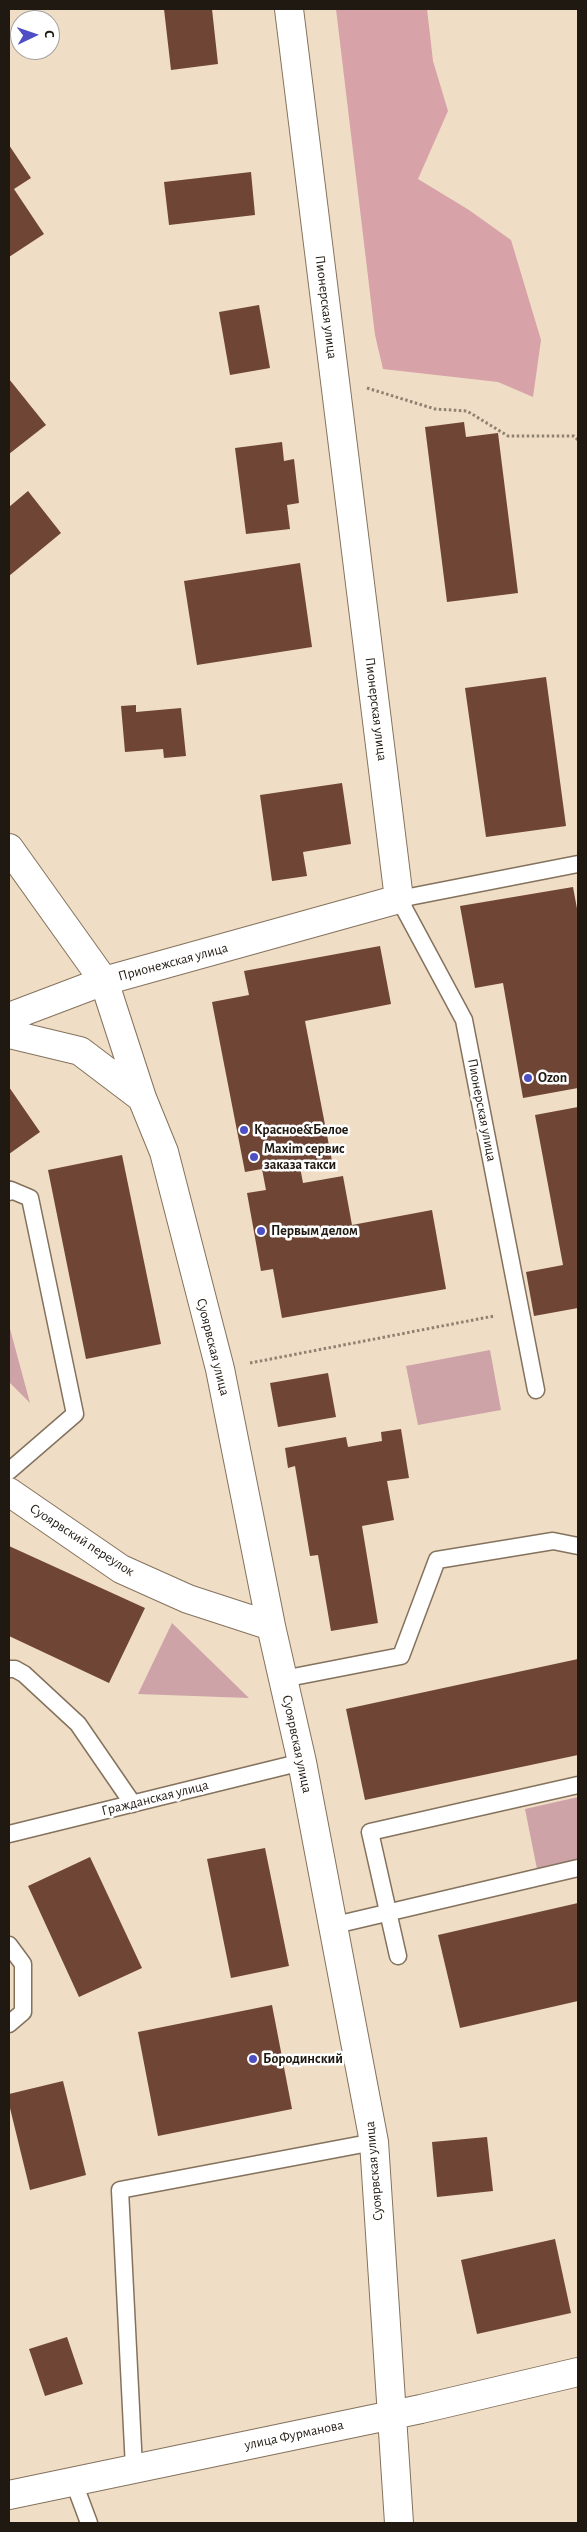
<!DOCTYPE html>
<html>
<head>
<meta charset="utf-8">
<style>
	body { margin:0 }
	#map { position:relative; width:587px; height:2532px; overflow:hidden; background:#f0ddc5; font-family:"Alegreya Sans",sans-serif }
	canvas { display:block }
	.frame { position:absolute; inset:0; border:10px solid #201911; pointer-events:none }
	.north { position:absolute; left:10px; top:10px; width:50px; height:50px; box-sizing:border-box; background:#fff; border:1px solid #a6a3a0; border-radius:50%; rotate:87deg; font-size:14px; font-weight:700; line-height:20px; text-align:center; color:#201911 }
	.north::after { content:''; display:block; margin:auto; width:18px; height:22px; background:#4e4fc5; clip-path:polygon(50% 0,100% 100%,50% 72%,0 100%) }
</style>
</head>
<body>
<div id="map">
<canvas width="587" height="2532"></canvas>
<div class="frame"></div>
<div class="north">С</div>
</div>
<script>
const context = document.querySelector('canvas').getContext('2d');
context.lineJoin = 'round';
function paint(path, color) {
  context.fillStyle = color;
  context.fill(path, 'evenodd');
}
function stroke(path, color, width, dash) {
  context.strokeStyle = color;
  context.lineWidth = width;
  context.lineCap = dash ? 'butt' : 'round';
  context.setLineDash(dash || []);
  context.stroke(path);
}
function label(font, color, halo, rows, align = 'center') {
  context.font = font + ' "Alegreya Sans",sans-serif';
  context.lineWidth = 5;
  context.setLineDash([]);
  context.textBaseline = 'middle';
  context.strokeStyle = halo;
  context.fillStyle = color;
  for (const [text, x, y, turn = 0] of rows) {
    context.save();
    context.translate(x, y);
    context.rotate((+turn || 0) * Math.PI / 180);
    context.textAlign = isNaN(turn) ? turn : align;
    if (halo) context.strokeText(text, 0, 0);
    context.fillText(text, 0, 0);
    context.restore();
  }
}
const green = new Path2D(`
	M9 1325 30 1403 9 1382Z
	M490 1350 501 1410 418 1425 406 1366Z
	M172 1623 249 1698 138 1694Z
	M578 1797V1859L537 1869 525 1809Z`);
const forest = new Path2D(`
	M336 9H427L433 61 448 111 418 179 469 210 511 240 541 340 533 397 498 382 383 369 375 335Z`);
const building = new Path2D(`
	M164 9H212L218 64 171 70Z
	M9 145 31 178 14 189 44 234 9 257Z
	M251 172 255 215 169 225 164 182Z
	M259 305 270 368 230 375 219 312Z
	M9 379 46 425 9 454Z
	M464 422 466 437 498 433 518 593 447 602 425 427Z
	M282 442 284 461 294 459 299 503 287 505 290 529 246 534 235 448Z
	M28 491 61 533 9 576V507Z
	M300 563 312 647 197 665 184 581Z
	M546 677 566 826 486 837 465 688Z
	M136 705V712L181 708 186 756 164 758 163 749 125 752 121 706Z
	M342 783 351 844 303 852 307 876 272 881 260 795Z
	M573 887 578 914V1088L523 1098 503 983 475 988 460 906Z
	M380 946 391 1004 305 1021 332 1161 300 1167 303 1183 343 1176 352 1225 432 1210 446 1289 282 1318 273 1269 261 1271 247 1193 266 1190 262 1169 245 1172 212 1002 249 995 244 971Z
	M9 1087 40 1132 9 1154Z
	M578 1107V1308L534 1316 526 1272 563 1265 535 1115Z
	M122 1155 161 1344 86 1359 48 1170Z
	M328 1373 336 1417 278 1427 270 1383Z
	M401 1429 409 1478 387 1481 394 1520 362 1526 378 1623 331 1631 318 1555 310 1556 295 1466 288 1468 285 1448 346 1437 348 1447 382 1441 381 1432Z
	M9 1546 145 1608 109 1683 9 1636Z
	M578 1659V1755L365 1800 346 1709Z
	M265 1848 289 1966 231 1978 207 1859Z
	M90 1857 142 1968 79 1997 28 1886Z
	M578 1903V2001L460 2028 438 1935Z
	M272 2005 292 2109 158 2136 138 2032Z
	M63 2081 86 2175 30 2190 9 2104V2094Z
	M487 2137 493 2191 437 2197 432 2142Z
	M555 2239 571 2313 477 2334 461 2260Z
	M67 2337 83 2384 45 2396 29 2349Z`);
const path = new Path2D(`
	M367 388 435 409 467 411 508 436H574L578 440
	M250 1363 494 1316`);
const lane = new Path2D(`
	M9 1192 11 1190 30 1198 75 1414 9 1471
	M536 1390 464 1020 399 899 578 864
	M9 1669H15L24 1674 78 1724 133 1804
	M283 1679 401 1656 437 1560 553 1541 578 1546
	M9 1834 302 1762
	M331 1926 578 1868
	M9 1945 23 1964V2012L9 2024
	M398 1956 370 1832 578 1785
	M134 2468 120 2190 374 2142
	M73 2480 89 2523`);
const street = new Path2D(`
	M9 848 104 981 142 1098 164 1152 220 1369 271 1626 302 1762 374 2142 399 2523
	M9 1017 104 981 399 899 289 9
	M9 1034 80 1051 142 1098
	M9 1492 121 1569 188 1599 271 1626
	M9 2495 421 2409 578 2372`);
const markers = [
	[528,1078,5,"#4e4fc5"],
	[244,1130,5,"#4e4fc5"],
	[254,1157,5,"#4e4fc5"],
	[261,1231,5,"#4e4fc5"],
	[253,2059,5,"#4e4fc5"]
];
const streetNames = [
	["Пионерская улица",326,307,83],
	["Пионерская улица",376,709,83],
	["Прионежская улица",173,962,-15],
	["Пионерская улица",482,1110,79],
	["Суоярвская улица",213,1347,76],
	["Суоярвский переулок",82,1540,33],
	["Суоярвская улица",297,1744,78],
	["Гражданская улица",155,1798,-14],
	["Суоярвская улица",374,2171,-95],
	["улица Фурманова",294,2435,-12]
];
const poiNames = [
	["Ozon",538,1078],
	["Красное&Белое",254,1130],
	["Maxim сервис",264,1149],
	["заказа такси",264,1165],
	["Первым делом",271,1231],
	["Бородинский",263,2059]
];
paint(green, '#cda3a8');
paint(forest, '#d7a2a8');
paint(building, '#6f4535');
stroke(lane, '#84725d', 19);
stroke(street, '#84725d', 30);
stroke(path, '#8f8171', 3, [2.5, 2.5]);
stroke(lane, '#fff', 16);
stroke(street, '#fff', 28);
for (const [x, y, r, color] of markers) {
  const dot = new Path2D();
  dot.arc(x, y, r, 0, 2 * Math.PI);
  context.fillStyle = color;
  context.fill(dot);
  stroke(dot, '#fff', 2);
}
label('14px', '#201911', '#fff', streetNames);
label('bold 14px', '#201911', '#fff', poiNames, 'left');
</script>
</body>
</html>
